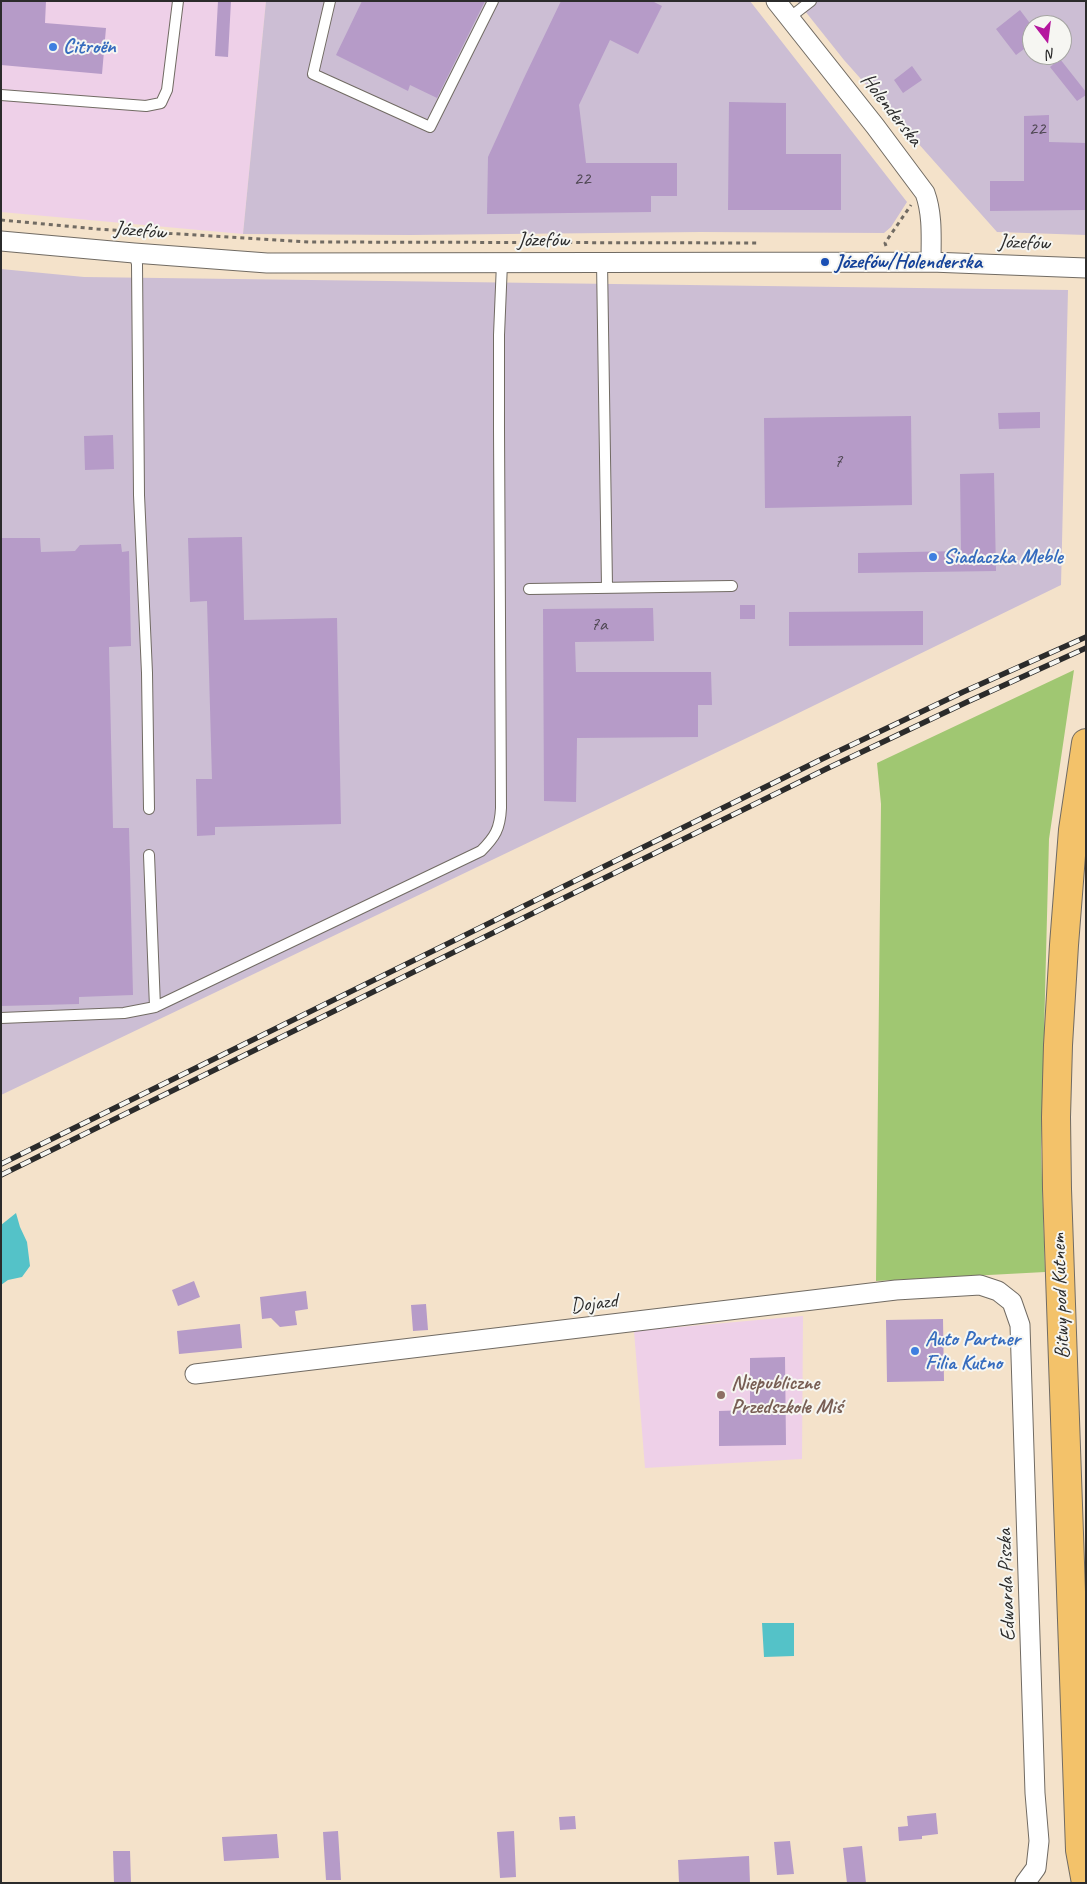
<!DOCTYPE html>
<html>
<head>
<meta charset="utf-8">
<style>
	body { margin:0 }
	#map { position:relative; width:1087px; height:1884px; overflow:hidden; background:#f4e2ca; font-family:Caveat,sans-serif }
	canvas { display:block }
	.frame { position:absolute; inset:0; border:2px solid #2b2b2b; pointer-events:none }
	.north { position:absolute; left:1022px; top:15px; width:50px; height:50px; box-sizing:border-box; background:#f6f6f2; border:1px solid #a5a5a2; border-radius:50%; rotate:165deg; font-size:14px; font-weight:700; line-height:20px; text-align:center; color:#2b2b2b }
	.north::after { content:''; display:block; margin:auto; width:18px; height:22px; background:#b5179e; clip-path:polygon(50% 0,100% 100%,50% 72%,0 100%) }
</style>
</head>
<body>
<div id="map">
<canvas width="1087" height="1884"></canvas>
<div class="frame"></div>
<div class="north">N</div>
</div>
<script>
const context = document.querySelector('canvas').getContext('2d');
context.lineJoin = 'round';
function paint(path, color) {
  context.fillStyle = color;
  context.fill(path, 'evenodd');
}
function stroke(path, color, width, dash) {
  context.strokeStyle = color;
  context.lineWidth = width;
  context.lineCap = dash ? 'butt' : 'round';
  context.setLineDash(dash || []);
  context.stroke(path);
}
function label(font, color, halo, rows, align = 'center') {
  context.font = font + ' Caveat,sans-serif';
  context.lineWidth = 4;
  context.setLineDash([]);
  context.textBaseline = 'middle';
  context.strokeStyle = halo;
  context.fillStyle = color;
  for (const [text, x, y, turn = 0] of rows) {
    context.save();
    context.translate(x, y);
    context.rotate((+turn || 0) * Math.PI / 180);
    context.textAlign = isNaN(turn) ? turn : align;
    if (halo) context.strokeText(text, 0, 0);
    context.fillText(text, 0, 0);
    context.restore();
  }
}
const built = new Path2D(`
	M1 1H266L243 234 1 212Z
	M803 1316 802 1459 645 1468 634 1331Z`);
const industrial = new Path2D(`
	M266 1H750L907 202 891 227 884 233 701 232 410 235 243 234Z
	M797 1H1086V235L997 232 844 60ZM1032 25H1062V55H1032Z
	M1 269 84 277 1068 290 1061 585 776 724 1 1095Z`);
const green = new Path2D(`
	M1074 670 1049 839 1041 1149 1045 1272 876 1281 881 804 877 763Z`);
const water = new Path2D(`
	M16 1213 20 1227 27 1242 30 1266 22 1277 8 1280 1 1285V1225Z
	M762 1623H794V1656L764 1657Z`);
const building = new Path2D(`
	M1 1H46L45 23 106 28 102 74 1 65Z
	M218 1H231L228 57 215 56Z
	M362 1H485L437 98 410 85 408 91 336 55Z
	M561 1H652L662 6 638 54 610 40 579 105 586 163H677V196H651V212L487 214 488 157 524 78Z
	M1020 10 1032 26V43L1016 55 996 29Z
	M1060 59 1086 92V95L1077 101 1050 67Z
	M912 66 922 80 903 93 894 80Z
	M729 102 786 103V154H841V210H728Z
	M1049 115V142L1086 143V210L990 211V181H1024V116Z
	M1040 412V428L999 429 998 413Z
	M911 416 912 505 765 508 764 418Z
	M113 435 114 469 85 470 84 436Z
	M994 473 996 571 858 573V553L961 551 960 474Z
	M242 537 244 620 337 618 341 824 215 827V835L197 836 196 779H212L207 601 190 602 188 538Z
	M1 538H40L41 552 75 551 80 545 121 544 122 552 129 551 131 646 109 647 113 828H129L133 995 79 997V1004L1 1006Z
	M740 605H755V619H740Z
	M653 608 654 641 575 642 576 672H711L712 705H698V737L577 738 576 802 544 801 543 609Z
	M923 611V645L789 646V612Z
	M194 1281 200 1297 178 1306 172 1290Z
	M306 1291 308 1309 295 1311 297 1325 280 1327 271 1318 262 1319 260 1297Z
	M426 1304 428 1330 413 1331 411 1305Z
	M943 1319 944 1381 887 1382 886 1320Z
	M240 1324 242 1348 179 1354 177 1331Z
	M785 1357 786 1445 719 1446V1411L750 1410V1358Z
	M936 1813 938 1834 922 1836V1839L899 1841 898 1827 908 1826 907 1816Z
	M575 1816 576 1829 560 1830 559 1817Z
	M338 1831 341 1880H326L323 1832Z
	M514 1831 516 1877 500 1878 497 1832Z
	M277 1834 279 1858 224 1861 222 1837Z
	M790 1841 794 1874 777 1875 774 1842Z
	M862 1846 866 1883H847L843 1848Z
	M113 1851H130L131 1883H114Z
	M749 1856 750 1883H679L678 1860Z`);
const path = new Path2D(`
	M1 220 97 229 309 242 760 243
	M886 246 885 243 911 205`);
const service = new Path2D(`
	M330 1 313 74 430 127 493 1
	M789 18 811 1
	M1 95 146 106 161 103 167 90 178 1
	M134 253 137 264 139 495 147 673 149 809
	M602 262 607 587
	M529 589 732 586
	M149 855 155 1007
	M1 1018 124 1013 155 1007 481 851C495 837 500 829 501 808L499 429V335L502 263`);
const minor = new Path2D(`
	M776 1 875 126 925 193C933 215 931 239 931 262
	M1 241 134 253 267 263 931 262 1086 268
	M195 1374 896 1290 980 1285 998 1291 1012 1302 1020 1325 1035 1793 1039 1841 1036 1868 1025 1883`);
const primary = new Path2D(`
	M1086 1883 1080 1850 1057 1189 1056 1117 1058 1045 1064 945 1073 830 1086 743`);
const rail = new Path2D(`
	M1 1164 822 759 963 692 1086 637
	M1 1175 826 769 967 702 1086 648`);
const markers = [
	[53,47,5,"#3f7fe0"],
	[825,262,5,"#1a4fb4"],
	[933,557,5,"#3f7fe0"],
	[915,1351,5,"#3f7fe0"],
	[721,1395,5,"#8d6e63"]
];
const numberNames = [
	["22",1037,129],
	["22",582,179],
	["7",838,462],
	["7a",599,625]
];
const shopNames = [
	["Citroën",63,47],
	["Siadaczka Meble",943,557],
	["Auto Partner",925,1339],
	["Filia Kutno",925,1363]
];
const streetNames = [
	["Holenderska",891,110,52],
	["Józefów",140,231,5],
	["Józefów",543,240],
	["Józefów",1024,243,2],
	["Bitwy pod Kutnem",1061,1296,-92],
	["Dojazd",594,1304,-7],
	["Edwarda Piszka",1007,1585,-92]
];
const transitNames = [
	["Józefów/Holenderska",835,262]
];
const educationNames = [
	["Niepubliczne",731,1383],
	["Przedszkole Miś",731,1407]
];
paint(built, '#eed0e8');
paint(industrial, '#ccbed4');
paint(green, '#a0c772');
paint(water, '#54c2c8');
paint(building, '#b69bc8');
stroke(service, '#716b63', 12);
stroke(minor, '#716b63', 21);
stroke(primary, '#716b63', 30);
stroke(path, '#716b63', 3, [4, 4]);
stroke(service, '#fff', 10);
stroke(minor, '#fff', 19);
stroke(primary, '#f3c26a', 28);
stroke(rail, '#2b2b2b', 5.5);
stroke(rail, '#f6f6f2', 4, [11]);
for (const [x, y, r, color] of markers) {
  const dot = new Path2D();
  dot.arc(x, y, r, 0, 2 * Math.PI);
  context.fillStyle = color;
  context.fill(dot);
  stroke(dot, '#f6f6f2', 2);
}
label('19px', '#4e4752', null, numberNames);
label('bold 21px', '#366cbe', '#f6f6f2', shopNames, 'left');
label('21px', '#2b2b2b', '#f6f6f2', streetNames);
label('bold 21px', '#164399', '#f6f6f2', transitNames, 'left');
label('bold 21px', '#785e54', '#f6f6f2', educationNames, 'left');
</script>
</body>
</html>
